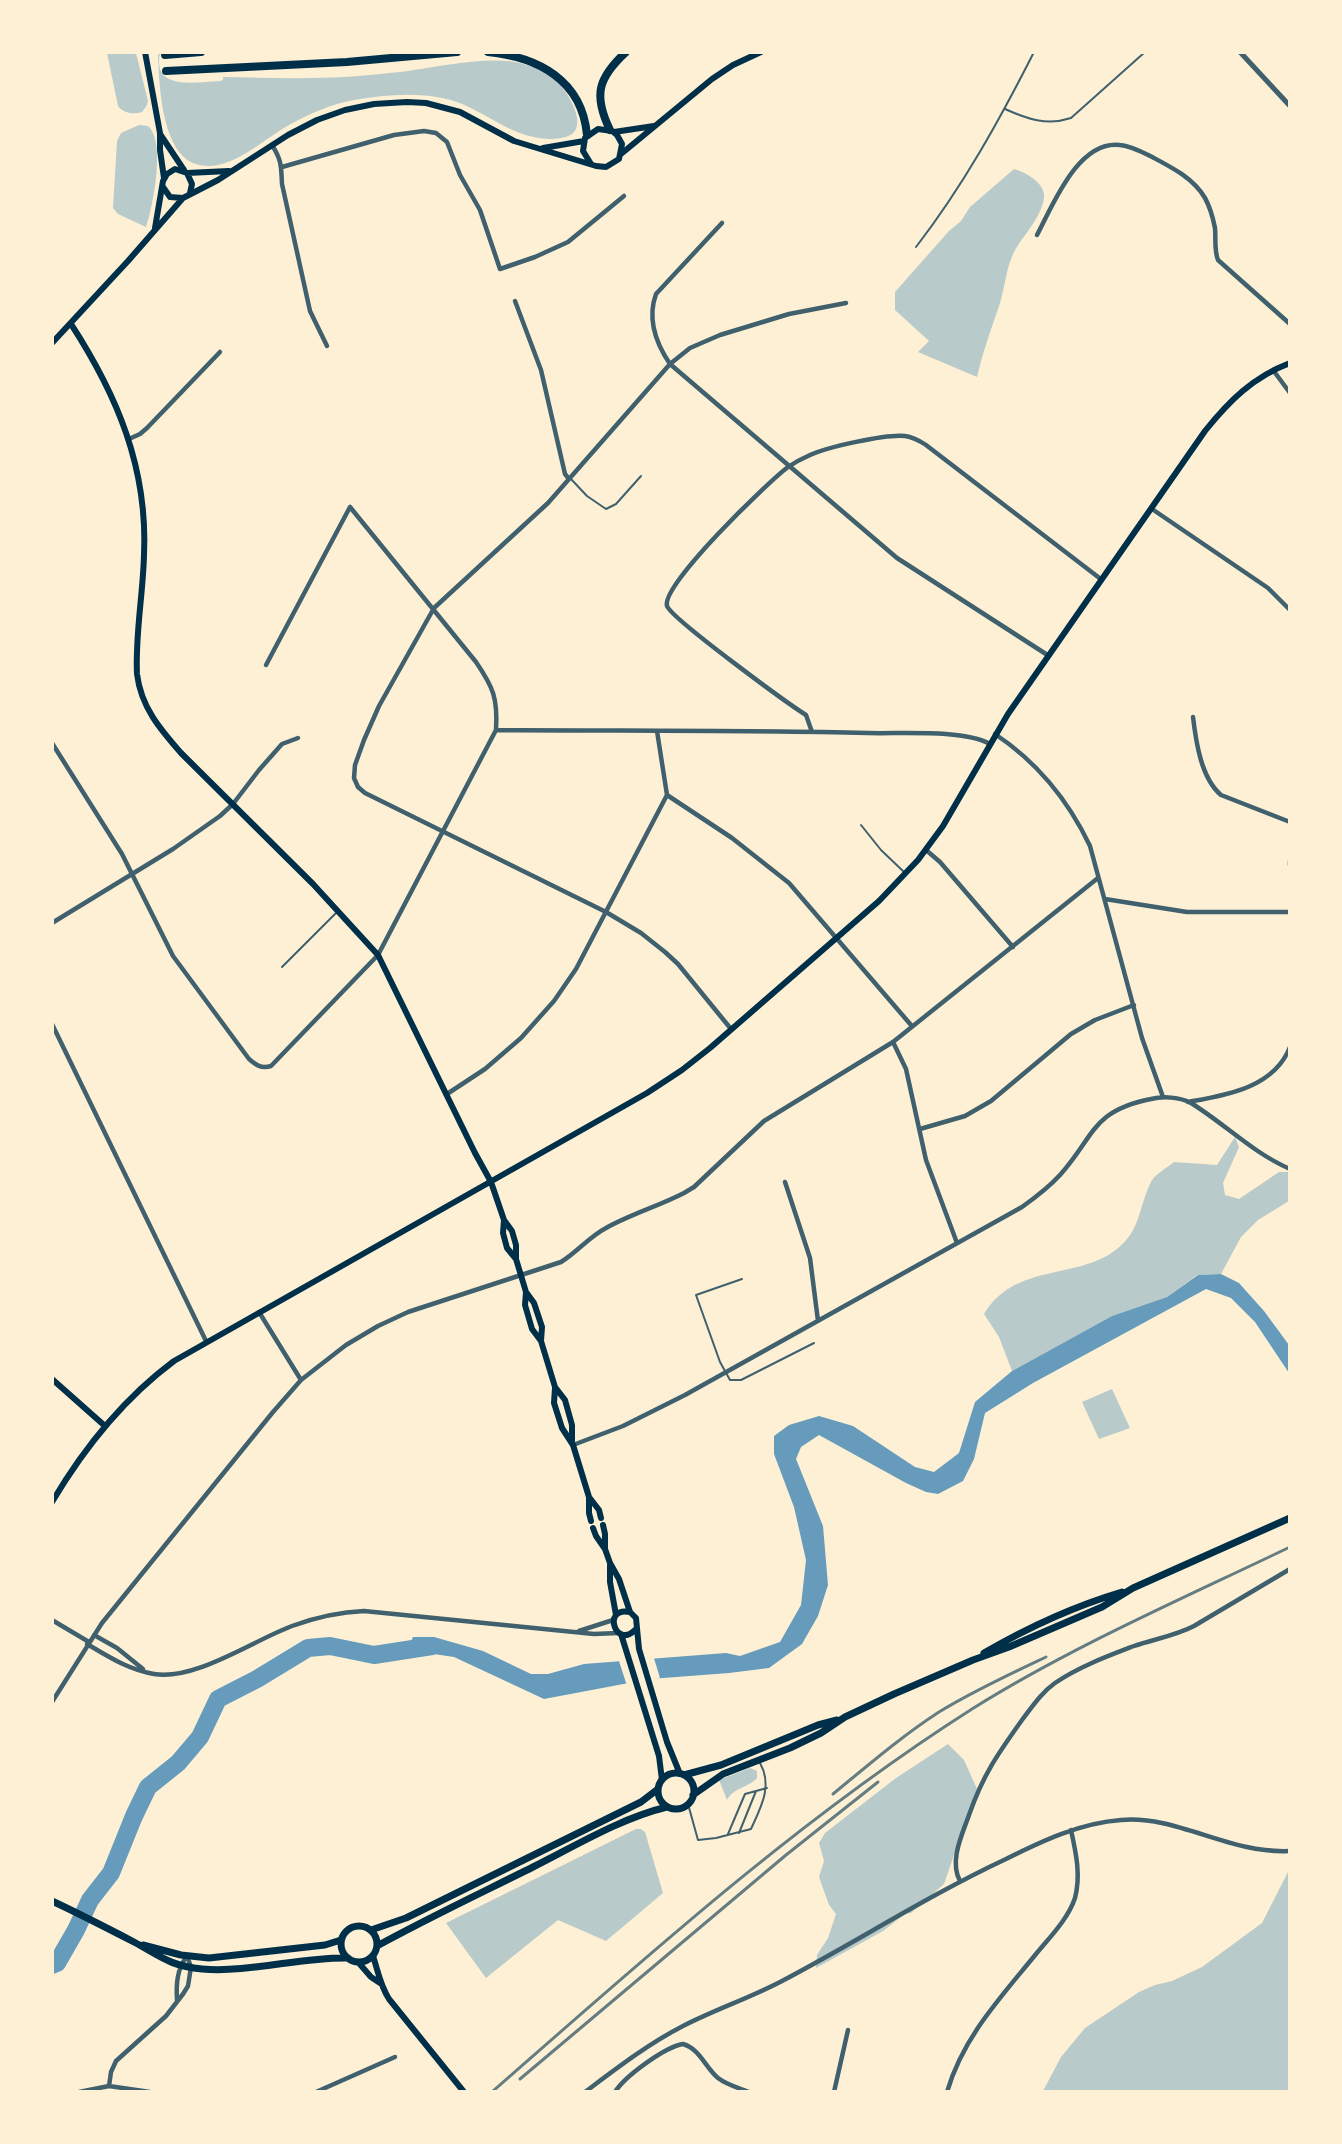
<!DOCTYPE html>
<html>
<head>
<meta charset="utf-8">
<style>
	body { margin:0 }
	#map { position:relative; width:1342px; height:2144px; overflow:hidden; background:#fdf0d5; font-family:Overpass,sans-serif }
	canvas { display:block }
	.frame { position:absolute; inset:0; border:54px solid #fdf0d5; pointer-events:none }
</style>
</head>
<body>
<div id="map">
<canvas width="1342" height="2144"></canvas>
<div class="frame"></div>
</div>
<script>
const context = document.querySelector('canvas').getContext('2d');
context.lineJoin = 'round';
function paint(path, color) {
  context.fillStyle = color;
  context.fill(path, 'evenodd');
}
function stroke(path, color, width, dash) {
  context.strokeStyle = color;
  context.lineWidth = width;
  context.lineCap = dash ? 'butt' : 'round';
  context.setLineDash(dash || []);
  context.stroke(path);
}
const green = new Path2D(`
	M107 53H136L148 101 147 105 142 112C134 115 123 113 118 106Z
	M158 53H160C152 91 195 82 220 81L223 80V77C252 77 282 79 311 78 340 78 371 75 400 72 431 68 491 55 520 63 533 67 548 72 557 81 567 91 587 123 572 134 566 138 557 139 550 139 507 138 481 105 442 98 414 92 382 95 354 100 331 104 309 114 289 125 263 139 226 177 193 163 161 149 159 82 158 53Z
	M139 125 148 126C166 141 153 207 146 227L118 214 113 208 117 141 121 133Z
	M1014 169C1025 172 1046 183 1044 198 1041 219 1022 236 1013 254 1006 270 1005 286 1000 303 992 327 983 351 977 377L918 352 929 341 895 310V292L949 231 961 221 970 207Z
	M1235 1137 1239 1147 1223 1183 1225 1195 1239 1199 1279 1172H1289V1201L1258 1220 1241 1237 1221 1274 1197 1275 1167 1297 1112 1316 1012 1371 999 1337 984 1314C1014 1265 1069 1279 1110 1254 1141 1234 1137 1212 1150 1184 1153 1175 1167 1168 1174 1162L1217 1165Z
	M1112 1389 1130 1428 1099 1439 1082 1402Z
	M948 1744 964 1760 977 1789 944 1884 911 1913 905 1914 883 1931 816 1968 817 1955 828 1938 836 1914 829 1905 819 1877 824 1861 819 1843 825 1833 896 1778Z
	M750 1768 757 1771V1778C748 1788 734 1787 727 1800L719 1780Z
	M636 1829H641L645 1832 663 1893 606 1941 558 1920 486 1978 446 1923Z
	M1289 1870V2091H1043L1061 2057 1085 2028 1139 1992 1155 1985 1172 1981 1202 1967 1262 1923Z`);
const water = new Path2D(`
	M1221 1274 1239 1283 1264 1311 1289 1345V1373L1255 1322 1231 1298 1206 1289 1033 1383 985 1413 974 1459 963 1481 938 1494 926 1492 906 1483 819 1435 801 1447 796 1459 823 1526 828 1585 818 1616 802 1644 769 1668 729 1673 650 1679 544 1699 454 1657 407 1650 413 1637H434L483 1651 531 1674H548L584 1664 726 1653 740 1656 780 1642 801 1605 806 1560 794 1507 774 1454V1436L789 1425 819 1416 853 1426 915 1467 934 1472 959 1453 975 1402 1012 1371 1112 1316 1167 1297 1198 1275Z`);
const pier = new Path2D(`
	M653 1655 660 1678 627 1686 618 1658Z`);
const river = new Path2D(`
	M52 1965 57 1963 76 1930 90 1900 111 1873 134 1816 148 1787 178 1763 200 1737 218 1699 257 1679 308 1648 330 1646 374 1655 432 1646`);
const service = new Path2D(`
	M1005 109C1027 119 1047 126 1071 118L1145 52
	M916 247C963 186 999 121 1034 52
	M570 478 587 496 606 509 616 504 641 476
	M861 825 881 850 904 872
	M282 967 336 913
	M742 1279 696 1295 720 1362 730 1380H741L814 1343
	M688 1804 698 1840 716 1838 751 1829C761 1807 773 1786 760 1763
	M739 1833 756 1791
	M728 1834 745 1794 767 1788`);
const minor = new Path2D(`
	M272 145C282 161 281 166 282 184L310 311 327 346
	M282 167 394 135 424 131 436 133 447 142 460 175 480 210 500 269 535 257 568 242 624 196
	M722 223 656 294C647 319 655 342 670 364L897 558 1049 656
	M1037 235C1053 205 1078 140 1120 145 1132 146 1144 153 1154 158 1173 168 1194 179 1205 198 1210 207 1213 218 1215 228 1216 239 1214 250 1218 260L1290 324
	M515 301 541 370 565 474 569 479
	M1273 370 1290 393
	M129 439 140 434 147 428 220 352
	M1152 509 1268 588 1290 610
	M1193 717C1196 742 1201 778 1221 795L1290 822
	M496 730C620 731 744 730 868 733 901 734 962 729 990 744
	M812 732 806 715C787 703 672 619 667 606 661 585 768 482 788 467 794 463 801 459 808 456 826 447 886 434 905 436 913 437 920 441 926 445L1102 580
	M995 734C1037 762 1069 802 1090 846L1142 1038 1163 1097
	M52 743 122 854 173 956 249 1059C256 1065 261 1069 271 1066L378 955 496 730C498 698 493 687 476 662L350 507 266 665
	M667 795 732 838 789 883 911 1025
	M926 850 940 862 1013 947
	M1290 861V865
	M1105 899 1187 912H1290
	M52 923 173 849 220 816 233 804 259 770 282 744 298 738
	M52 1024 206 1341
	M731 1029 678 964 665 952 641 933 606 912 365 793 358 787 354 778 355 765 364 740 379 706 434 608 548 503 670 364 690 348 720 335 789 314 846 303
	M893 1042 906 1069 926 1160 957 1243
	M447 1094 485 1069 521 1038 554 1001 576 969 667 795 657 731
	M1188 1102C1226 1095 1274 1088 1290 1047
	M920 1129 965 1116 991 1101 1071 1034 1095 1020 1134 1005
	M785 1182 810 1258 818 1321
	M259 1312 301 1380
	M573 1445 623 1426 685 1395 1022 1207C1036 1197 1049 1187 1060 1175 1095 1136 1091 1111 1151 1099 1163 1096 1180 1097 1191 1103 1225 1124 1253 1153 1290 1169
	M52 1620 89 1642
	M579 1631 613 1620
	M94 1635 117 1648 143 1669
	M87 1644C109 1657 129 1670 154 1674 195 1681 254 1640 292 1626 314 1618 340 1612 364 1611L594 1634 618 1633
	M52 1702 102 1623 273 1412 301 1380 346 1345 378 1326 408 1312 561 1262C577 1252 589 1237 606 1228 631 1214 659 1206 684 1193L694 1187 764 1121 893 1042 1098 878
	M960 1881C949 1861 962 1835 969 1815 983 1775 997 1755 1022 1720 1032 1707 1041 1693 1055 1683 1078 1667 1108 1656 1134 1646 1154 1639 1175 1636 1194 1626L1290 1569
	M177 2000C176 1984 177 1969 187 1956
	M109 2086 111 2072 116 2061 166 2016 183 1994 188 1986 191 1967 187 1956
	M79 2092 109 2086 150 2092
	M316 2092 395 2057
	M585 2092C617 2068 648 2044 683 2026 716 2009 750 1998 782 1981 858 1941 929 1895 1006 1859 1042 1841 1080 1823 1121 1820 1178 1815 1228 1854 1290 1851
	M615 2092C625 2076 665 2047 683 2044 700 2049 705 2067 718 2078 727 2085 739 2088 749 2092
	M834 2092 848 2030
	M947 2092C963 2037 1001 1997 1036 1954 1050 1937 1068 1919 1075 1898 1081 1875 1076 1853 1071 1830`);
const tertiary = new Path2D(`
	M1240 52 1290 106`);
const secondary = new Path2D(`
	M145 52 160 133V150L164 178
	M614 132 654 126
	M160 134 184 170
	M543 148 584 141
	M621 154 712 79 733 65 761 52
	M187 173 229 171
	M163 187 170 197 183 198
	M155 228 163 181 167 174 175 169 187 173 192 184 190 193
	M71 324C117 395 148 468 144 555 143 595 135 635 137 674 141 707 160 729 181 753L313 884 378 955 475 1153 491 1182 504 1220 512 1231 516 1245V1259
	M52 343 128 261 183 198 218 180 288 135 317 120 345 110 374 104 407 102 426 103 460 112 514 141 596 166 606 167 619 159 622 144 617 135 612 131 598 129 585 138 583 151 591 164
	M504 1220 503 1233 507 1248 516 1259 526 1292 534 1303 542 1327 541 1341
	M526 1292 525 1305 532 1329 541 1341 555 1387 565 1400 572 1425V1441
	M52 1379 105 1426
	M555 1388 554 1403 562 1428 573 1445 589 1497V1513L591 1521
	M589 1497 599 1510 601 1518
	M52 1502C84 1448 123 1399 174 1361L647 1093 682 1070 710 1048 879 901 918 860 943 826 1008 714 1205 431C1229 401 1253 377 1290 363
	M603 1525 605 1534V1548
	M593 1528 596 1536 605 1549 610 1563 619 1579 630 1612 636 1618 639 1649 667 1742 680 1774
	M610 1565V1582L616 1615
	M630 1612C601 1606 616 1651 636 1629
	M621 1634 659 1756 662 1780
	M373 1956C378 1971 380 1985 389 1999L464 2092
	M358 1962 371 1977 380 1983`);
const primary = new Path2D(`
	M984 1653C1027 1628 1075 1606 1122 1592
	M658 1791a18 18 0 1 1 36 0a18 18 0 1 1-36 0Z
	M684 1775 721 1765 818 1725 837 1720
	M693 1795 723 1774 790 1748 821 1733 845 1717 894 1694 973 1660 1009 1647 1102 1607 1133 1588 1290 1518
	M52 1901C80 1914 107 1928 134 1942 160 1956 170 1966 202 1969 249 1973 300 1957 348 1958
	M341 1944a18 18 0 1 1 36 0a18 18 0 1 1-36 0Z
	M371 1930 406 1918 641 1802 658 1789
	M143 1945 181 1955 209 1958 325 1945 341 1940
	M377 1946C428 1918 481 1893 533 1867 575 1846 621 1818 667 1807`);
const motorway = new Path2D(`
	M488 52C538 57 582 80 587 135
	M165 55 201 52
	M166 71 347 62 457 52
	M610 130C593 95 598 78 626 52`);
const rail = new Path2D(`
	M833 1794C867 1766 902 1736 939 1712 973 1691 1010 1674 1046 1657
	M520 2079 786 1855 878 1782
	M492 2092C646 1957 799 1819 972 1709 1071 1647 1184 1598 1290 1547`);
paint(green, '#b9caca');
paint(water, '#669bbc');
paint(pier, '#fdf0d5');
stroke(river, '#669bbc', 18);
stroke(service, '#3f606c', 2);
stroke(minor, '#3f606c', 4.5);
stroke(tertiary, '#3f606c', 5);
stroke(secondary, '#003049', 6);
stroke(primary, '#003049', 7);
stroke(motorway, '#003049', 8);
stroke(rail, '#657d81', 3);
</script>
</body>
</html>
